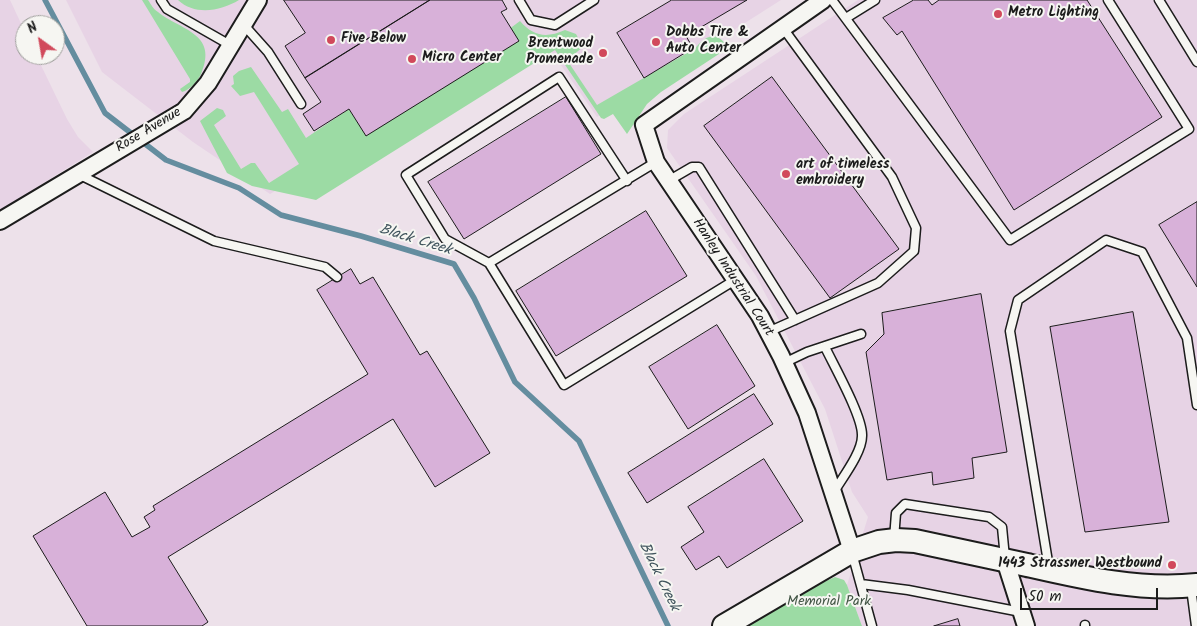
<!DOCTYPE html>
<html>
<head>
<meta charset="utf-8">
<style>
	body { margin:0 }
	#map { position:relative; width:1197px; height:626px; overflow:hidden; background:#ede1ea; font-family:Kalam,sans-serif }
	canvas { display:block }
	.north { position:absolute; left:15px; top:15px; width:50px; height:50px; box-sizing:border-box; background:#f6f6f2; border:1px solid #9f9f9c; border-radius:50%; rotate:328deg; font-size:14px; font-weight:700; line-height:20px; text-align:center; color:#1c1c1c }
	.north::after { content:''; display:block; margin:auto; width:18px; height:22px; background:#d1495b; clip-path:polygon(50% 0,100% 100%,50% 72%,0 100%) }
	.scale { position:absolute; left:1020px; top:588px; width:138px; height:22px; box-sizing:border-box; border:2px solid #1c1c1c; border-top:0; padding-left:6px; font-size:15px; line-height:18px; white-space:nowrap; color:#1c1c1c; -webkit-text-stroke:4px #f6f6f2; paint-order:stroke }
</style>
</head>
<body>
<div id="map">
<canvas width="1197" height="626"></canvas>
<div class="north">N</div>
<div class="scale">50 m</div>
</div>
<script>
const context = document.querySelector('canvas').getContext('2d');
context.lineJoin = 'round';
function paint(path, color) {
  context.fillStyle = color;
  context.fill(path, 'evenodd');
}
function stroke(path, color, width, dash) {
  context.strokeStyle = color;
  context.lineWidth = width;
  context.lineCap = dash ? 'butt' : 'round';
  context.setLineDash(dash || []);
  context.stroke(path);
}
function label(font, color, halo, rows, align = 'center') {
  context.font = font + ' Kalam,sans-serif';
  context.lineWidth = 4;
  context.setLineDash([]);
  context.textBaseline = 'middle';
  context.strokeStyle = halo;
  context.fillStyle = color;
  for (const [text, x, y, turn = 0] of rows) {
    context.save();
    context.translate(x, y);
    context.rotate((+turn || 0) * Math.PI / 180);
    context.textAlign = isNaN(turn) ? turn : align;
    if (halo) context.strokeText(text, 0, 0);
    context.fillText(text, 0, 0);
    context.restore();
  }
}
const built = new Path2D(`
	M0 0H10L25 32V55H36L67 119 78 137 93 152 0 210Z
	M66 0H781L597 117 540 35 270 194 193 142 102 72Z
	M858 0H1197V626H862L847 585 868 517 852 492 825 409 756 276 667 148 668 130 684 114Z`);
const green = new Path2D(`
	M142 0H148C151 4 153 9 158 12 180 30 219 33 201 74 198 81 190 90 182 92L180 89 190 82V79Z
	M178 0H239C221 11 195 16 178 0Z
	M520 21C534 37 547 38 565 30L576 34 583 47 567 60 597 105 687 53H691C701 41 713 26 727 46L725 50 661 92 647 104 627 134 613 114 604 119 601 118 555 50 316 200 252 186 227 173 200 121 217 108 223 110 226 116 214 125 241 169 251 163H255L269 183 299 164 254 92 240 96 231 86 234 84 233 76 239 71 251 67 282 112 288 109 306 138 349 109 366 136Z
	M835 577 844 580 847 585 862 626H726Z`);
const stream = new Path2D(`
	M45 0 105 113 166 160 239 188 281 215 361 236 454 264 474 298 515 382 579 441 668 626`);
const building = new Path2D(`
	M284 0H430L305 78 285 46 305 33Z
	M430 0H502L507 9 501 12 519 41 366 136 349 109 314 131 303 114 321 102 305 78Z
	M672 0H747L686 36 693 48 644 78 617 33Z
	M914 0H928L932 5 939 0H1087L1162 117 1014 210 902 31 897 35 883 18Z
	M772 77 899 249 830 298 704 126Z
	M566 97 601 154 464 239 428 182Z
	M1197 202V287L1159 225Z
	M646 211 687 276 556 356 516 291Z
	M351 269 360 284 373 277 420 355 427 351 490 453 435 487 393 419 168 557 208 622 202 626H87L33 536 105 492 132 537 150 527 144 517 155 510 153 506 368 374 317 290Z
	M981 294 1007 452 972 458 974 478 933 485 932 472 887 480 866 352 884 334 882 313Z
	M1133 312 1169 522 1085 532 1050 327Z
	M717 325 755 386 688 429 649 367Z
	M754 394 773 424 647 503 628 473Z
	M764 459 803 521 727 568 719 556 696 570 681 547 704 532 688 507Z
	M958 619 960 626H934Z`);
const lane = new Path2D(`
	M161 0 167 9 230 45
	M519 0 531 20 555 25 594 0
	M832 0 1010 240 1189 129 1108 0
	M1159 0 1197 62
	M846 18 875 0
	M243 24 268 52 301 104
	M78 174 214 241 325 267 337 277
	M627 181 559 77 406 175 445 239 489 263 656 162
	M668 181 692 167H699L795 320
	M489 263 564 385 735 280
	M768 332 878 283 914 251 916 228 892 177 783 28
	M825 347C834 366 863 417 862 436 862 453 842 478 834 492
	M784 363 807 352 861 334
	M894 539 896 513 905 504 989 517 1002 527 1005 558
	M852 553 872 626
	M1049 568 1010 331 1018 300 1106 240 1142 252 1187 338 1197 405
	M861 584 908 590 1021 612
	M1191 588 1196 626
	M1085 625V626`);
const street = new Path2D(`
	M823 0 644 125 656 162 760 316 781 356 807 413 852 551
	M0 221 184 111 208 83 258 0
	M1005 560 1026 626`);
const secondary = new Path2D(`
	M724 626 852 551 879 542 896 540 915 541C953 549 990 557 1027 565 1084 578 1139 591 1197 585`);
const markers = [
	[998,14,5,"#d1495b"],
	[331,40,5,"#d1495b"],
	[656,42,5,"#d1495b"],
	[603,53,5,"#d1495b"],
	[412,59,5,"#d1495b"],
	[786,174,5,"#d1495b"],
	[1172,565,5,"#d1495b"]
];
const poiNames = [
	["Metro Lighting",1008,14],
	["Dobbs Tire &",666,34],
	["Auto Center",666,50],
	["Five Below",341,40],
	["Brentwood",593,45,"right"],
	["Promenade",593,61,"right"],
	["Micro Center",422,59],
	["art of timeless",796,166],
	["embroidery",796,182],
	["1443 Strassner Westbound",1162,565,"right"]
];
const streetNames = [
	["Rose Avenue",149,131,-31],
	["Hanley Industrial Court",732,278,57]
];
const parkNames = [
	["Memorial Park",829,603]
];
const waterNames = [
	["Black Creek",415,241,17],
	["Black Creek",658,577,64]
];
paint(built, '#e7d3e5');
paint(green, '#9cdba4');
stroke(stream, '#648d9f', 5.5);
paint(building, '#d8b1d9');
stroke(building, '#1c1c1c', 1);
stroke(lane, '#1c1c1c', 11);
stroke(street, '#1c1c1c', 20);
stroke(secondary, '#1c1c1c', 26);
stroke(lane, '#f6f6f2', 8);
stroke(street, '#f6f6f2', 16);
stroke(secondary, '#f6f6f2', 22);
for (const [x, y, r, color] of markers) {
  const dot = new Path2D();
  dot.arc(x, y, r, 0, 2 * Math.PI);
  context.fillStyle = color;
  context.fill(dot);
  stroke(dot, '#f6f6f2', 2);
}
label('bold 14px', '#1c1c1c', '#f6f6f2', poiNames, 'left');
label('14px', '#1c1c1c', '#f6f6f2', streetNames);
label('14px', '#425545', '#f6f6f2', parkNames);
label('italic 15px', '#40545d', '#f6f6f2', waterNames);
</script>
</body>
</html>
